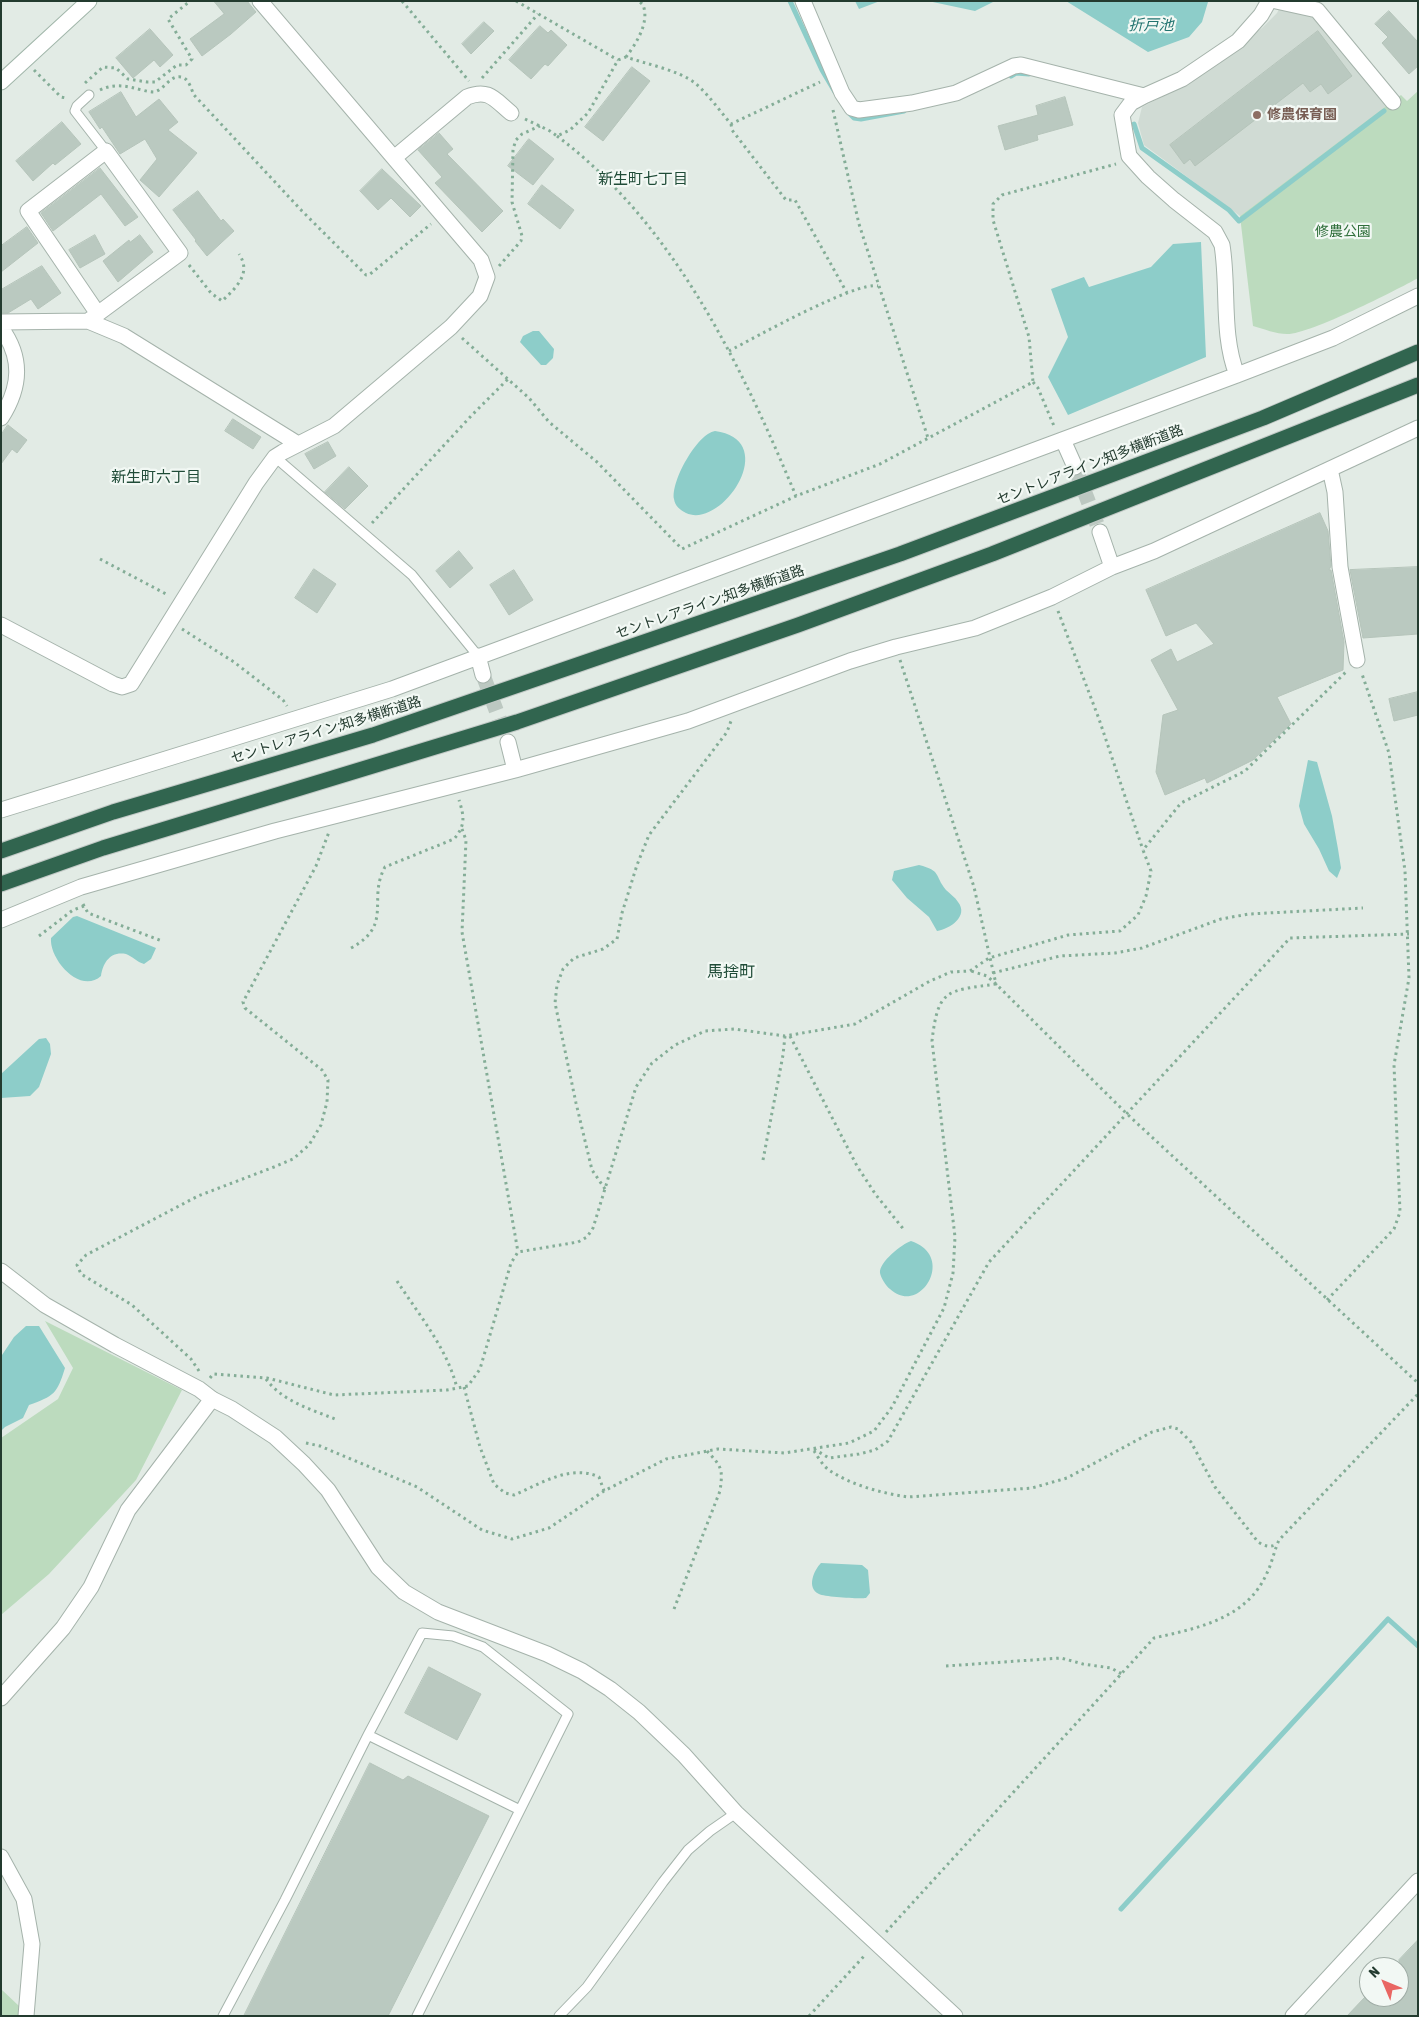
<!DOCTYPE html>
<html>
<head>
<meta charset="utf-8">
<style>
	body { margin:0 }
	#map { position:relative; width:1419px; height:2017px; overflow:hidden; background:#e2ebe5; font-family:"Asap Condensed",sans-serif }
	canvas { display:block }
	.frame { position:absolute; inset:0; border:2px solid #233b2f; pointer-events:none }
	.north { position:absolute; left:1359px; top:1957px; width:50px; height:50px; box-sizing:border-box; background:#f2f8f4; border:1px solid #9faca5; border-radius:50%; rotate:315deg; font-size:14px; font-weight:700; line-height:20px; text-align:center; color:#233b2f }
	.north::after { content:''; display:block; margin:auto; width:18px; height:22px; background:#e96662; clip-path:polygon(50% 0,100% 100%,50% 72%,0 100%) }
</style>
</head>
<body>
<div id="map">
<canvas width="1419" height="2017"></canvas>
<div class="frame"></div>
<div class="north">N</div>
</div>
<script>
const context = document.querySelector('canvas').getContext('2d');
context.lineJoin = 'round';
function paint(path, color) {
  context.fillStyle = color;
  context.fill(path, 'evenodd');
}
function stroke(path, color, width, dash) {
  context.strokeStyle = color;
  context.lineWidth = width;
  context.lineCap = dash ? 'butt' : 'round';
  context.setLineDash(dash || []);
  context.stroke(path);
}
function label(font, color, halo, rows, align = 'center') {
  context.font = font + ' "Asap Condensed","Noto Sans JP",sans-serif';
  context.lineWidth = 4.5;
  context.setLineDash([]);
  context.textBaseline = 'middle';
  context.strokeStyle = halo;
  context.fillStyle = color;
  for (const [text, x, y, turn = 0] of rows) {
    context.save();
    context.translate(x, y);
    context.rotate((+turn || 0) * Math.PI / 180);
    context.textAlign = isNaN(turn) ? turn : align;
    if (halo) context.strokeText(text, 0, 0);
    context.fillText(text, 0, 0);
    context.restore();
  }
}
const built = new Path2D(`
	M1280 7 1312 14 1386 107 1240 216 1144 145 1138 123 1142 107 1192 81 1262 28 1277 13Z`);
const green = new Path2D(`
	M1418 91V278C1397 290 1308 335 1287 334 1276 334 1264 329 1253 326L1240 216 1401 95 1407 101Z
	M45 1321 182 1390 136 1480 49 1574 1 1615V1438L58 1399 73 1368Z
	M1 1989 19 2006 18 2016H1Z`);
const water = new Path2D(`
	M855 1H880L859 9Z
	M928 1H995L975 11Z
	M1066 1H1208V2L1202 22 1189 37 1148 52Z
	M1201 242 1206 357 1068 415 1048 377 1068 337 1051 289 1084 277 1089 287 1151 267 1173 244Z
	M533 331H539L554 349 553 358 546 365H541L520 342 523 336Z
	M715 431C782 440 722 530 686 513 680 510 675 506 674 499 671 481 697 434 715 431Z
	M1308 760 1317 762 1332 816 1338 849 1341 868 1337 878 1329 871 1319 849 1304 824 1299 806Z
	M919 865C942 871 934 875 946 890 950 894 955 897 958 902 969 916 950 929 937 931L929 917 907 898 892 880 894 871Z
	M77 916 156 948 151 959 144 964C137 962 132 956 126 954 110 951 103 963 101 976 80 995 49 959 51 938L73 917Z
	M46 1038 50 1044 51 1054 39 1087 30 1096 1 1098V1074L39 1039Z
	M911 1241C957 1256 920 1317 890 1289 886 1286 881 1278 880 1273 879 1262 902 1244 911 1241Z
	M26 1326H39L65 1368C57 1394 54 1396 29 1405L23 1418 5 1427 1 1431 2 1355 14 1337Z
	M821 1563 862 1565 868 1570 870 1593 866 1598C859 1599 825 1597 819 1594 806 1588 814 1570 821 1563Z`);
const stream = new Path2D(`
	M790 1 822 70 835 92
	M1011 76 1016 73 1029 74
	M848 112 854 118 861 119 904 111
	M1134 124 1142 148 1229 210 1239 221 1384 111
	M1121 1909 1388 1619 1418 1646`);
const building = new Path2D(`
	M214 1H247L256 12 231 34 202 56 190 39 224 14Z
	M1389 11 1418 42V66L1409 74 1382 43 1388 37 1375 24Z
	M484 22 494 31 471 54 462 44Z
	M540 26 548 33 551 30 567 45 548 66 545 64 531 79 509 60Z
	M150 29 173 55 160 67 154 60 133 78 116 58Z
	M1318 31 1352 76 1328 94 1321 84 1310 92 1303 83 1195 166 1190 159 1184 164 1170 145Z
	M632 67 650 81 603 141 585 127Z
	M121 92 136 117 159 99 178 122 168 130 197 153 159 197 140 180 157 159 145 139 120 154 102 127 100 129 89 112Z
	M1065 97 1073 125 1037 135 1038 140 1005 150 998 126 1038 115 1036 106Z
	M62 122 81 144 55 165 53 163 33 181 16 161Z
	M439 133 453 149 447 154 503 211 482 232 435 183 442 177 418 150Z
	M529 139 554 159 533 185 508 166Z
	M100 168 138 217 125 226 101 194 53 231 41 213Z
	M382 169 421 206 410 217 391 198 378 210 360 191Z
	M542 185 574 210 560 229 528 204Z
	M198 191 221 221 223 219 234 231 207 256 195 241 196 240 173 210Z
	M27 227 38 243 1 272V246Z
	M95 235 105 254 80 268 69 250Z
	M140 235 153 252 118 282 103 261 129 240 130 242Z
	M42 266 61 293 38 309 31 299 8 313H1V290Z
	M233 419 261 437 253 449 225 431Z
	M8 425 27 440 17 453 12 449 1 464V435Z
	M328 442 336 456 314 469 305 454Z
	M349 467 368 486 345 509 325 492Z
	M1320 513 1328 531 1331 566 1329 570H1331L1344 642 1343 670 1277 697 1291 724 1253 760 1207 783 1205 778 1165 795 1156 772 1163 715 1178 710 1151 660 1171 649 1177 662 1214 644 1196 623 1166 636 1146 590Z
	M459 551 473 568 450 588 436 571Z
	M1418 567V634L1363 638 1350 570Z
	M314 569 336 584 317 613 295 598Z
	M514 570 533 600 509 615 490 585Z
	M1418 692V715L1394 721 1389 699Z
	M429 1667 481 1694 457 1740 405 1713Z
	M370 1763 403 1780 408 1776 489 1816 388 2016H244Z
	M1418 1940V2016H1347L1365 1997H1399V1960Z`);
const minorTunnel = new Path2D(`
	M1075 467 1100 532
	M483 675 508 742`);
const path = new Path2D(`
	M402 1 469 81
	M516 1 618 60
	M626 57C636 44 650 22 643 5L639 1
	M34 70 61 97 66 98
	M482 78 538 14
	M85 83 103 67 116 68 128 79 147 82H155L177 65H186L192 59 168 19 190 1
	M100 90C115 83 126 86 142 90 146 91 150 92 154 92 164 90 170 75 181 77 189 78 191 89 194 95L302 211 366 275H369L431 224
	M833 110 859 224 928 438
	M525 119 550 131 557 136 570 130 588 113 618 60 626 57C646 64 678 70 695 83 709 95 719 110 731 124L820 82
	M731 124 732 130 786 200H795L847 293
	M557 136C674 224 741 365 796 496
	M189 265 211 293 222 301C236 288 252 273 239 254
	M499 266 521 241 522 236 512 202 513 149 516 140 522 134 540 126
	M462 338 529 398 549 422 597 462 682 549 796 496 880 464 1033 382 1029 337 993 220V204L1002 195 1116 164
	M729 351C754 338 856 281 878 286
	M1033 382 1038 388 1054 426
	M372 523 472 415 508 379
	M100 559 168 595
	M1058 611 1099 719 1143 850
	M182 629 234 662 283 700 287 706
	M900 660 974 887 996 984 987 976 971 971
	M462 829 466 840 462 932 518 1252
	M83 904 88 913 162 941
	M39 936 73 910 84 906
	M351 948C394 925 367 899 385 867L454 839C466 825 464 816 459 800
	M993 973 1060 956 1115 953 1142 948 1221 919 1249 914 1363 908
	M790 1036 857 1166 876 1195 905 1231
	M763 1160 783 1055 785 1036
	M605 1189 592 1170 576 1103 555 1003 557 985 563 969 574 958 603 949 617 939 622 913 637 865 649 835 727 732 731 721
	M397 1281C419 1315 447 1348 457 1388
	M1327 1300 1394 1229 1400 1212 1394 1065 1409 978 1405 871 1389 753 1362 674
	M199 1371 191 1359 132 1305 81 1274 77 1265 86 1255 198 1196 274 1167 293 1159 309 1145 321 1125 327 1102 328 1080 322 1070 245 1008 243 1002 316 866 329 832
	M210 1378 213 1374 267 1378 334 1395 447 1390 468 1386 480 1369 511 1263 518 1252 578 1242 587 1237 593 1228 636 1087 652 1063 675 1045 705 1031 734 1029 785 1036 855 1024 930 981 951 972 970 971 989 958 1068 935 1120 931 1138 915 1146 896 1151 871 1143 850 1181 803 1245 771 1347 671
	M266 1379C282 1401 310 1409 335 1419
	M464 1387 480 1447 494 1484 505 1493 514 1495C542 1483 571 1464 599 1477L604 1491
	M306 1443 320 1446 417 1487 482 1530 512 1539 549 1528 604 1491 666 1459 718 1449 784 1453 849 1443 874 1431 892 1407 944 1308 953 1273 955 1237 932 1041C938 988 947 991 996 984L1127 1114 1418 1383
	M814 1449 829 1458 859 1454 875 1450 888 1441 989 1262 1290 938 1409 934
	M814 1451C818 1457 823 1466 829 1470 851 1485 881 1493 908 1497L1032 1488 1067 1478 1152 1432 1171 1427 1178 1429 1191 1442 1215 1487 1258 1542C1265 1546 1270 1548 1277 1544
	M674 1609 720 1491C723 1469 722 1467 707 1451
	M946 1666 1061 1658 1083 1664 1111 1668 1122 1674
	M886 1932 1154 1638C1198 1628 1247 1619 1267 1573 1272 1563 1274 1551 1279 1540L1418 1394
	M809 2016 866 1954`);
const service = new Path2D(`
	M89 95 77 106 75 111 106 151
	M275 457 412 575 478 656
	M368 1735 520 1810
	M223 2016 285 1900 368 1735 422 1633 453 1636 483 1647 568 1714 417 2016
	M559 2016 587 1987 663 1882 688 1850 710 1831 736 1813`);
const minor = new Path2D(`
	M803 1 842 93 852 108 859 110 912 103 956 93 1014 66 1021 65 1144 96 1182 79 1238 41 1261 15 1269 1
	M1276 1 1317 10 1393 102
	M1144 96 1131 103 1122 115 1129 156 1148 177 1174 200 1215 232 1222 245C1229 288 1221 334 1237 375
	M394 158 467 97C489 88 495 100 511 113
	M88 321 124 336 298 444
	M1 322 88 321 180 253 106 151 28 211 98 314
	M1 328C23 358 21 387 1 418
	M1063 440 1075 467
	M1330 469 1335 492 1340 567 1357 660
	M1100 532 1112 567
	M1 625 113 684 122 687 131 684 256 483 275 457 283 452 334 426 451 327 480 296 487 277 481 260 260 1
	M478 656 483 675
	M508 742 515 770
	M1 810 392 689 1237 375 1333 338 1418 296
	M1 920 81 887 275 831 515 770 688 721 850 661 896 647 975 628 1052 597 1112 567 1154 551 1418 428
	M1 1698 63 1628 91 1587 128 1510 212 1399
	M1 1857 24 1899 32 1944 26 2016`);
const tertiary = new Path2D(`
	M1 1271 45 1305 115 1345 199 1389 212 1399 232 1409 275 1437 304 1464 328 1490 378 1567 404 1592 438 1612 547 1654 582 1671 610 1689 639 1712 684 1755 736 1813 955 2016
	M1293 2016 1418 1881`);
const secondary = new Path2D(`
	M1 82 89 1`);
const motorway = new Path2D(`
	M1 851 113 812 373 735 900 554 1263 418 1418 352
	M1 884 103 848 517 722 798 625 992 554 1418 385`);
const markers = [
	[1257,115,5,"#8d6e63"]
];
const educationNames = [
	["修農保育園",1267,115]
];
const parkNames = [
	["修農公園",1343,232]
];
const streetNames = [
	["セントレアライン;知多横断道路",1090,465,-21],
	["セントレアライン;知多横断道路",710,602,-19],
	["セントレアライン;知多横断道路",326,730,-17]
];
const waterNames = [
	["折戸池",1151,25]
];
const neighbourhoodNames = [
	["新生町七丁目",643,179],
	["新生町六丁目",156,477]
];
const quarterNames = [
	["馬捨町",731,972]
];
paint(built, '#d0dbd4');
paint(green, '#bcdbbe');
paint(water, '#8dcdc9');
stroke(stream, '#8dcdc9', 5);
paint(building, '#bac9c0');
stroke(building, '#b5c4ba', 1);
stroke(minorTunnel, '#bcc8c1', 15, [15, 8]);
stroke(service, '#a5b3ab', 11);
stroke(minor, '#a5b3ab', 17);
stroke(tertiary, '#a5b3ab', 17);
stroke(secondary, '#a1b6aa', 17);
stroke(motorway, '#c1c8c5', 17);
stroke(path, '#84ad97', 3, [2.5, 4]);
stroke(service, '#fff', 9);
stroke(minor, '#fff', 15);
stroke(tertiary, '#fff', 15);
stroke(secondary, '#fff', 15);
stroke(motorway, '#31654f', 15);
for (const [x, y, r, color] of markers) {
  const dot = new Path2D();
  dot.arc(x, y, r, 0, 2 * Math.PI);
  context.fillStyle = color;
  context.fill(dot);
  stroke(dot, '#f2f8f4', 2);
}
label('bold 14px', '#785e54', '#f2f8f4', educationNames, 'left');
label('14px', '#306f3b', '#f2f8f4', parkNames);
label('14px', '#233b2f', '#f2f8f4', streetNames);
label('italic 15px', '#21736f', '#f2f8f4', waterNames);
label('15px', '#204c38', '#f2f8f4', neighbourhoodNames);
label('16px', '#204c38', '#f2f8f4', quarterNames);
</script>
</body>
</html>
